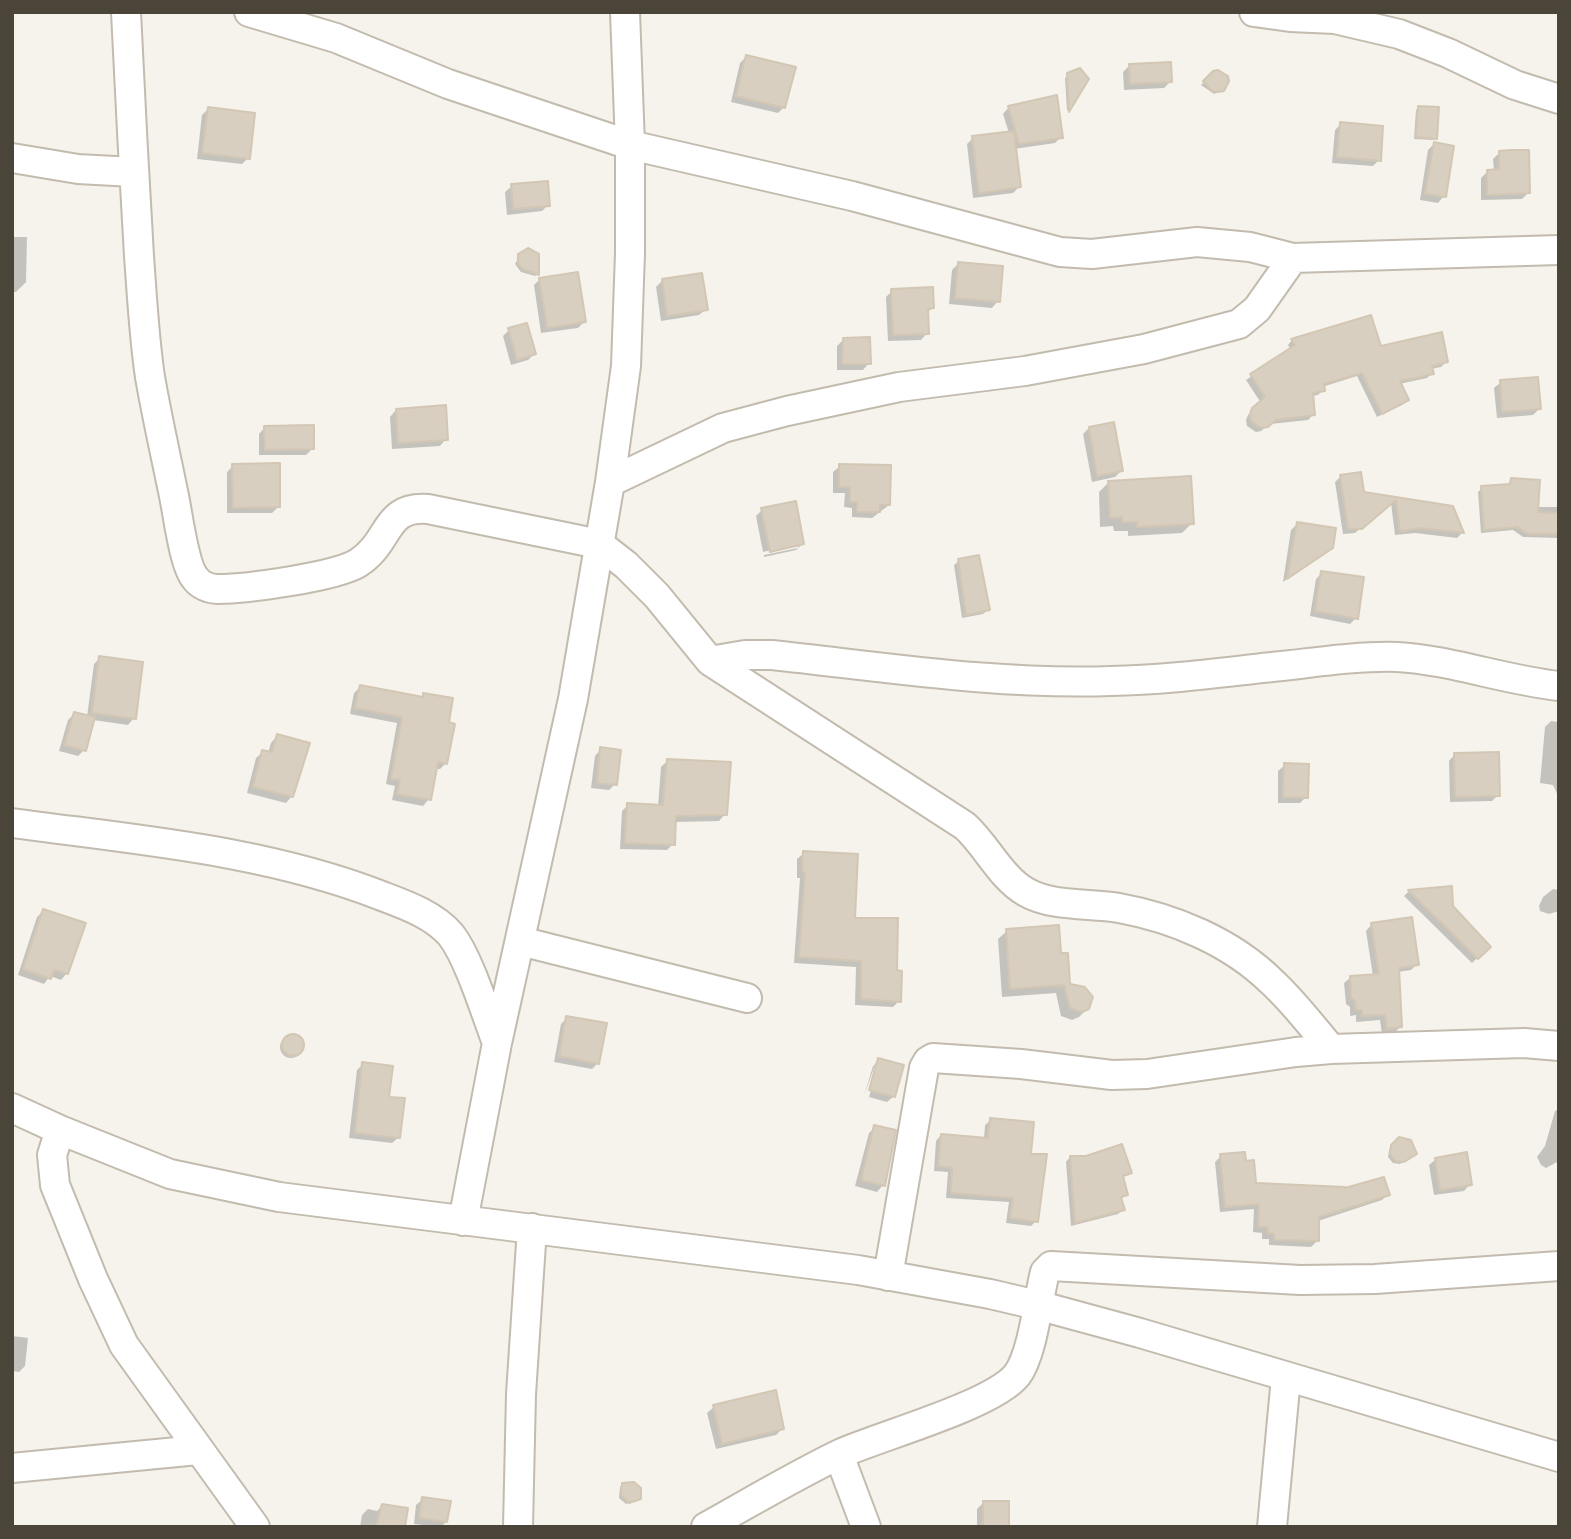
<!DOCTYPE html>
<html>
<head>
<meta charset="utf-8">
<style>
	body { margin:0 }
	#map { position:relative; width:1571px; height:1539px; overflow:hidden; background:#f6f3ec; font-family:"PT Sans Narrow",sans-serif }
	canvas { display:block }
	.frame { position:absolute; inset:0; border:14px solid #4b4439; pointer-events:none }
</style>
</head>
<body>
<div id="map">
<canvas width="1571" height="1539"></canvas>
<div class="frame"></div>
</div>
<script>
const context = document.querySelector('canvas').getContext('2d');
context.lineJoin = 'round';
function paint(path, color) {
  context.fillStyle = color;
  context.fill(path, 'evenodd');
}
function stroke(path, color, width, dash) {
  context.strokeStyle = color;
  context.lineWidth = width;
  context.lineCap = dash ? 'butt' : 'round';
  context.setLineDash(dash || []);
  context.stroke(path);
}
const shadow = new Path2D(`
	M746 57 784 107 778 113 731 102 740 63Z
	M1129 66 1170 82 1164 88 1124 90 1123 72Z
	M1214 73 1222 90 1214 94 1201 85Z
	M1068 75 1087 79 1067 111 1065 78Z
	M1009 107 1061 137 1055 143 1014 149 1019 187 1013 193 973 198 967 144 973 138 1009 133 1003 114Z
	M1419 108 1435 138 1433 140 1414 139 1416 110Z
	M208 109 248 158 242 164 197 159 202 115Z
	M1341 124 1379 160 1373 166 1332 163 1335 130Z
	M1434 144 1444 196 1438 203 1420 200 1428 150Z
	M1500 152 1528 193 1522 199 1481 200V178L1487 172 1494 171 1493 159Z
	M512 186 548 205 542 211 507 215 505 192Z
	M12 237H27L26 282 16 292H12Z
	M520 255 538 274 535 276 521 272 515 264Z
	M958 264 998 301 992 308 949 304 952 270Z
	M540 279 584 322 578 328 541 333 534 285Z
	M662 281 706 309 699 315 661 321 656 287Z
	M892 291 932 308 927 313V333L921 340 888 341 886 297Z
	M509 330 534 354 528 360 511 365 503 336Z
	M843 340 869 363 863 370H837V346Z
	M1292 340 1379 348 1446 362 1441 367 1431 369 1432 373 1427 378 1399 384 1407 400 1402 405 1377 417 1357 376 1322 387 1323 390 1318 395 1311 396 1313 415 1308 420 1270 424 1261 431 1256 432 1247 426 1246 420 1248 415 1261 403 1246 380 1291 350 1288 345Z
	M1501 382 1539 409 1533 415 1497 418 1494 388Z
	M396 410 446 439 440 446 392 449 390 417Z
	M265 427 312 449 306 455H259V434Z
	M1089 428 1121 471 1115 477 1092 482 1083 434Z
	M233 466 278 507 272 513H227V472Z
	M840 466 889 505 872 518 852 517V508L844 507 845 493H833V472Z
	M1341 476 1363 493 1452 508 1462 533 1457 538 1415 533 1395 535 1391 503 1355 533 1343 534 1335 482Z
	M1511 479 1537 507H1559V538L1523 537 1513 530 1481 533 1478 492 1482 488 1507 486Z
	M1109 482 1192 523 1182 533 1128 536V531H1114L1113 526 1100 527 1099 492Z
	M762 510 802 544 796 550 764 557V555L798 548V544L763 552 756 516Z
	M1297 524 1331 547 1283 582 1291 530Z
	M959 561 988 610 983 614 962 618 954 565Z
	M1322 573 1356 618 1350 624 1310 616 1316 579Z
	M100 658 134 718 128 725 93 720 84 750 78 756 59 751 68 720 74 714 87 717 94 664Z
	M361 686 420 698 424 694 447 724 446 763 440 769H435L429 799 423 806 392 800 395 786 386 784 397 723 350 714 354 693Z
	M1551 721 1559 722V798L1553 785 1540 783 1545 727Z
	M277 736 292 796 286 803 247 793 256 758 263 752 268 753 271 743Z
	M601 749 615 784 609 790 591 788 595 756Z
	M1455 754 1498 795 1492 801 1450 802 1449 761Z
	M667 761 725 814 719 821 674 822 673 844 667 850 620 849 622 811 628 805 658 806 661 767Z
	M1285 765 1306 797 1300 803H1278V771Z
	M804 853 895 972 899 1001 893 1007 855 1005 856 967 794 963 800 878H797V859Z
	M1450 888 1452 907 1488 947 1472 963 1404 896 1409 891Z
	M1553 889 1559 890V911L1549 914 1540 911 1539 906 1543 897Z
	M43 911 67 973 61 980 50 976 44 984 18 975 37 917Z
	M1372 924 1417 964 1411 970 1398 972 1400 1027 1394 1033 1382 1034 1380 1020 1356 1022V1015L1350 1016V1007L1346 1004 1344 983 1351 977 1373 976 1366 931Z
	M1007 931 1059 955 1068 986 1088 1008 1079 1017 1072 1020 1061 1016 1056 993 1002 997 998 939Z
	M567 1018 598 1063 592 1069 554 1062 561 1024Z
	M280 1047a11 11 0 1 1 22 0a11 11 0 1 1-22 0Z
	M879 1060 894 1096 887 1102 869 1097 878 1065H875L864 1096 873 1066Z
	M363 1064 387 1098 399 1137 392 1143 349 1138 357 1070Z
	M1559 1109V1161L1546 1168 1541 1165 1537 1157 1545 1146 1555 1111Z
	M991 1120 1029 1155 1036 1221 1031 1226 1006 1223 1009 1202 946 1198 948 1172 934 1171 936 1141 941 1135 984 1139 985 1125Z
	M875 1127 883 1185 877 1192 855 1186 869 1133Z
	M1400 1139 1413 1156 1400 1164 1393 1163 1388 1157 1389 1150Z
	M1221 1156 1244 1163 1254 1185 1388 1194 1382 1200 1318 1221 1317 1241 1311 1247 1269 1245V1239H1262V1233L1253 1232 1254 1209 1220 1212 1215 1162Z
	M1070 1157 1130 1172 1122 1178 1126 1195 1120 1200 1123 1209 1118 1214 1071 1226 1066 1162Z
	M1436 1159 1470 1184 1464 1191 1434 1195 1429 1165Z
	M12 1336 28 1338 25 1366 19 1372 12 1371Z
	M714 1407 782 1429 776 1435 716 1449 707 1413Z
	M622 1485 639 1498 626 1504 619 1498 620 1487Z
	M423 1499 446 1522 441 1527 414 1524 416 1505Z
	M983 1503 1008 1527H977V1509Z
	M382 1506 403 1527H360L362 1515 368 1509 377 1511Z`);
const building = new Path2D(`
	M746 55 796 67 785 108 736 96Z
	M1171 62 1172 82 1130 84 1129 64Z
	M1080 68 1089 79 1069 112 1067 73Z
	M1218 70 1228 76 1229 81 1224 91 1218 92 1212 91 1203 81 1213 71Z
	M1057 95 1063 138 1019 144 1008 106Z
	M1418 106 1439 107 1437 139 1416 137Z
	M208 107 255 113 250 159 202 153Z
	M1340 122 1383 126 1381 161 1337 157Z
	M1014 131 1021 187 979 193 972 136Z
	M1434 142 1454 146 1446 197 1425 194Z
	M1511 150H1529L1530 193 1487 195V170L1499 169V151Z
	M548 181 550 206 513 209 511 184Z
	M528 248 539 254V275L523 269 518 264V254Z
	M958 262 1003 266 1000 302 955 298Z
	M578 272 586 322 547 328 539 278Z
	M702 273 708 310 667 316 662 279Z
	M933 287 934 308 928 309 929 334 893 335 891 289Z
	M1371 315 1381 346 1442 332 1448 362 1432 366 1434 374 1400 381 1409 400 1382 414 1362 373 1324 384 1325 391 1313 393 1315 415 1276 420 1268 427 1262 428 1256 425 1251 421 1250 414 1252 408 1265 397 1250 374 1295 345 1291 339Z
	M527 323 536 354 517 360 508 328Z
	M870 337 871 364H842L843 338Z
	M1538 377 1541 409 1502 412 1500 380Z
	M446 405 448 440 398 443 396 409Z
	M1114 422 1123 471 1097 476 1089 427Z
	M314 425V449L265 450 264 426Z
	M280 463V507L233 508 232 464Z
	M839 464 891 465 890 505H880V512H857V502H850V487H839Z
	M1361 472 1364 492 1453 506 1464 533 1422 528 1400 531 1396 500 1362 529H1348L1340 475Z
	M1191 476 1194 524 1137 527V522H1123L1122 517 1110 518 1108 481Z
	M1511 478 1540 480 1538 512 1559 513V534H1528L1517 527 1484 530 1481 486 1510 484Z
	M796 501 804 544 770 552 761 508Z
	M1297 522 1336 528 1333 548 1287 579Z
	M979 555 990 610 966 615 958 559Z
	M1321 571 1364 577 1358 619 1315 611Z
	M99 656 143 662 136 719 92 713Z
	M360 685 423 697V693L453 698 449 722 455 724 447 764 438 762 431 800 397 794 400 780 391 779 402 717 355 708Z
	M74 712 95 717 86 751 64 745Z
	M277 734 310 743 293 797 253 787 262 750 272 752Z
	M600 747 621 750 617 785 597 783Z
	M1499 752 1500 796 1455 797 1454 753Z
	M667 759 731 762 727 815 676 816 675 845 625 843 627 803 663 805Z
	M1284 763 1309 764 1308 798 1283 797Z
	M803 851 858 854 855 918H898L897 970 902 971 901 1002 861 999V961L799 957 805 872H802Z
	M1452 886 1453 906 1491 947 1478 959 1408 890Z
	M43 909 86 923 68 974 54 970 51 979 23 969Z
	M1412 917 1419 965 1399 968 1402 1027 1387 1029 1385 1015 1362 1016V1010H1356L1355 1001 1351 998 1350 976 1379 974 1371 923Z
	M1059 925 1061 953H1068L1070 984 1085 987 1093 997 1089 1009 1082 1012 1070 1008 1064 985 1010 989 1006 929Z
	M566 1016 607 1023 599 1064 559 1056Z
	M282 1045a11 11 0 1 1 22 0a11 11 0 1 1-22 0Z
	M878 1058 904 1065 895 1097 869 1090Z
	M362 1062 393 1066 389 1097 405 1098 400 1138 355 1133Z
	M990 1118 1034 1122 1031 1154H1047L1038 1222 1010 1218 1013 1198 951 1193 952 1168 938 1166 941 1134 988 1138Z
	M874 1125 896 1130 885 1186 861 1180Z
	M1399 1137 1411 1140 1417 1154 1404 1162 1395 1161 1390 1154 1391 1145Z
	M1122 1144 1132 1173 1123 1176 1128 1195 1121 1197 1125 1210 1075 1223 1070 1156H1086Z
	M1245 1152 1246 1161 1254 1160 1256 1183 1345 1187V1188L1384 1177 1390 1195 1319 1217V1241L1274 1240V1234L1267 1233 1268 1227H1258L1259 1204 1225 1207 1220 1154Z
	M1467 1152 1472 1185 1440 1190 1435 1158Z
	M776 1390 784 1429 722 1444 713 1405Z
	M634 1482 641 1488V1499L629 1503 621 1495 622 1483Z
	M422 1497 451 1501 447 1522 419 1518Z
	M983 1501H1009V1527H983Z
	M382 1504 408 1508 405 1527H376Z`);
const minor = new Path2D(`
	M126 12C130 93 134 175 139 256 142 296 144 337 150 377 157 417 166 457 174 496 178 515 184 565 195 578 200 585 209 589 218 589 246 589 335 577 358 563 392 541 383 506 428 509L599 544 626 565 657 596 710 661 965 826C987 846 1001 878 1026 892 1052 907 1090 903 1119 908 1174 918 1231 942 1271 981 1293 1001 1312 1026 1331 1049
	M249 12 336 38 448 84 630 145 852 196 1060 252 1092 254 1197 242 1250 247 1293 258 1559 250
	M1254 12 1290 17 1335 19 1399 34 1448 53 1515 85 1559 99
	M12 158 78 169 133 172
	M610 482 723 428 787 411 899 387 1025 371 1144 349 1239 324 1257 309 1293 258
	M710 661 745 655H772C885 667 997 685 1111 681 1171 680 1231 671 1291 665 1325 661 1362 656 1397 657 1451 660 1504 680 1559 686
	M12 823C136 840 265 850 382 896 406 905 434 915 451 935 469 958 486 1014 497 1043
	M520 941 747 998
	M12 1108 60 1130 170 1174 279 1197 858 1270 990 1294 1037 1305 1140 1333 1559 1457
	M60 1130 52 1155 55 1185 93 1279 124 1345 255 1527
	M463 1221 497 1043 573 699 610 482 626 366 630 253V145L625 12
	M888 1276 924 1068 928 1061 933 1058 1021 1064 1112 1075 1147 1074 1296 1052 1331 1049 1524 1043 1559 1046
	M839 1455 866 1527
	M12 1468 198 1450
	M518 1527 521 1394 532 1228
	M706 1527C751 1502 796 1475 842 1453 883 1435 993 1405 1017 1375 1033 1354 1038 1299 1045 1272L1051 1266 1300 1280 1375 1279 1559 1266
	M1272 1527 1286 1377`);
paint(shadow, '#0003');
paint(building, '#d8cfc1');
stroke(building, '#d3c7b4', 2);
stroke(minor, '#c2bbae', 32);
stroke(minor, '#fff', 28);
</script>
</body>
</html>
